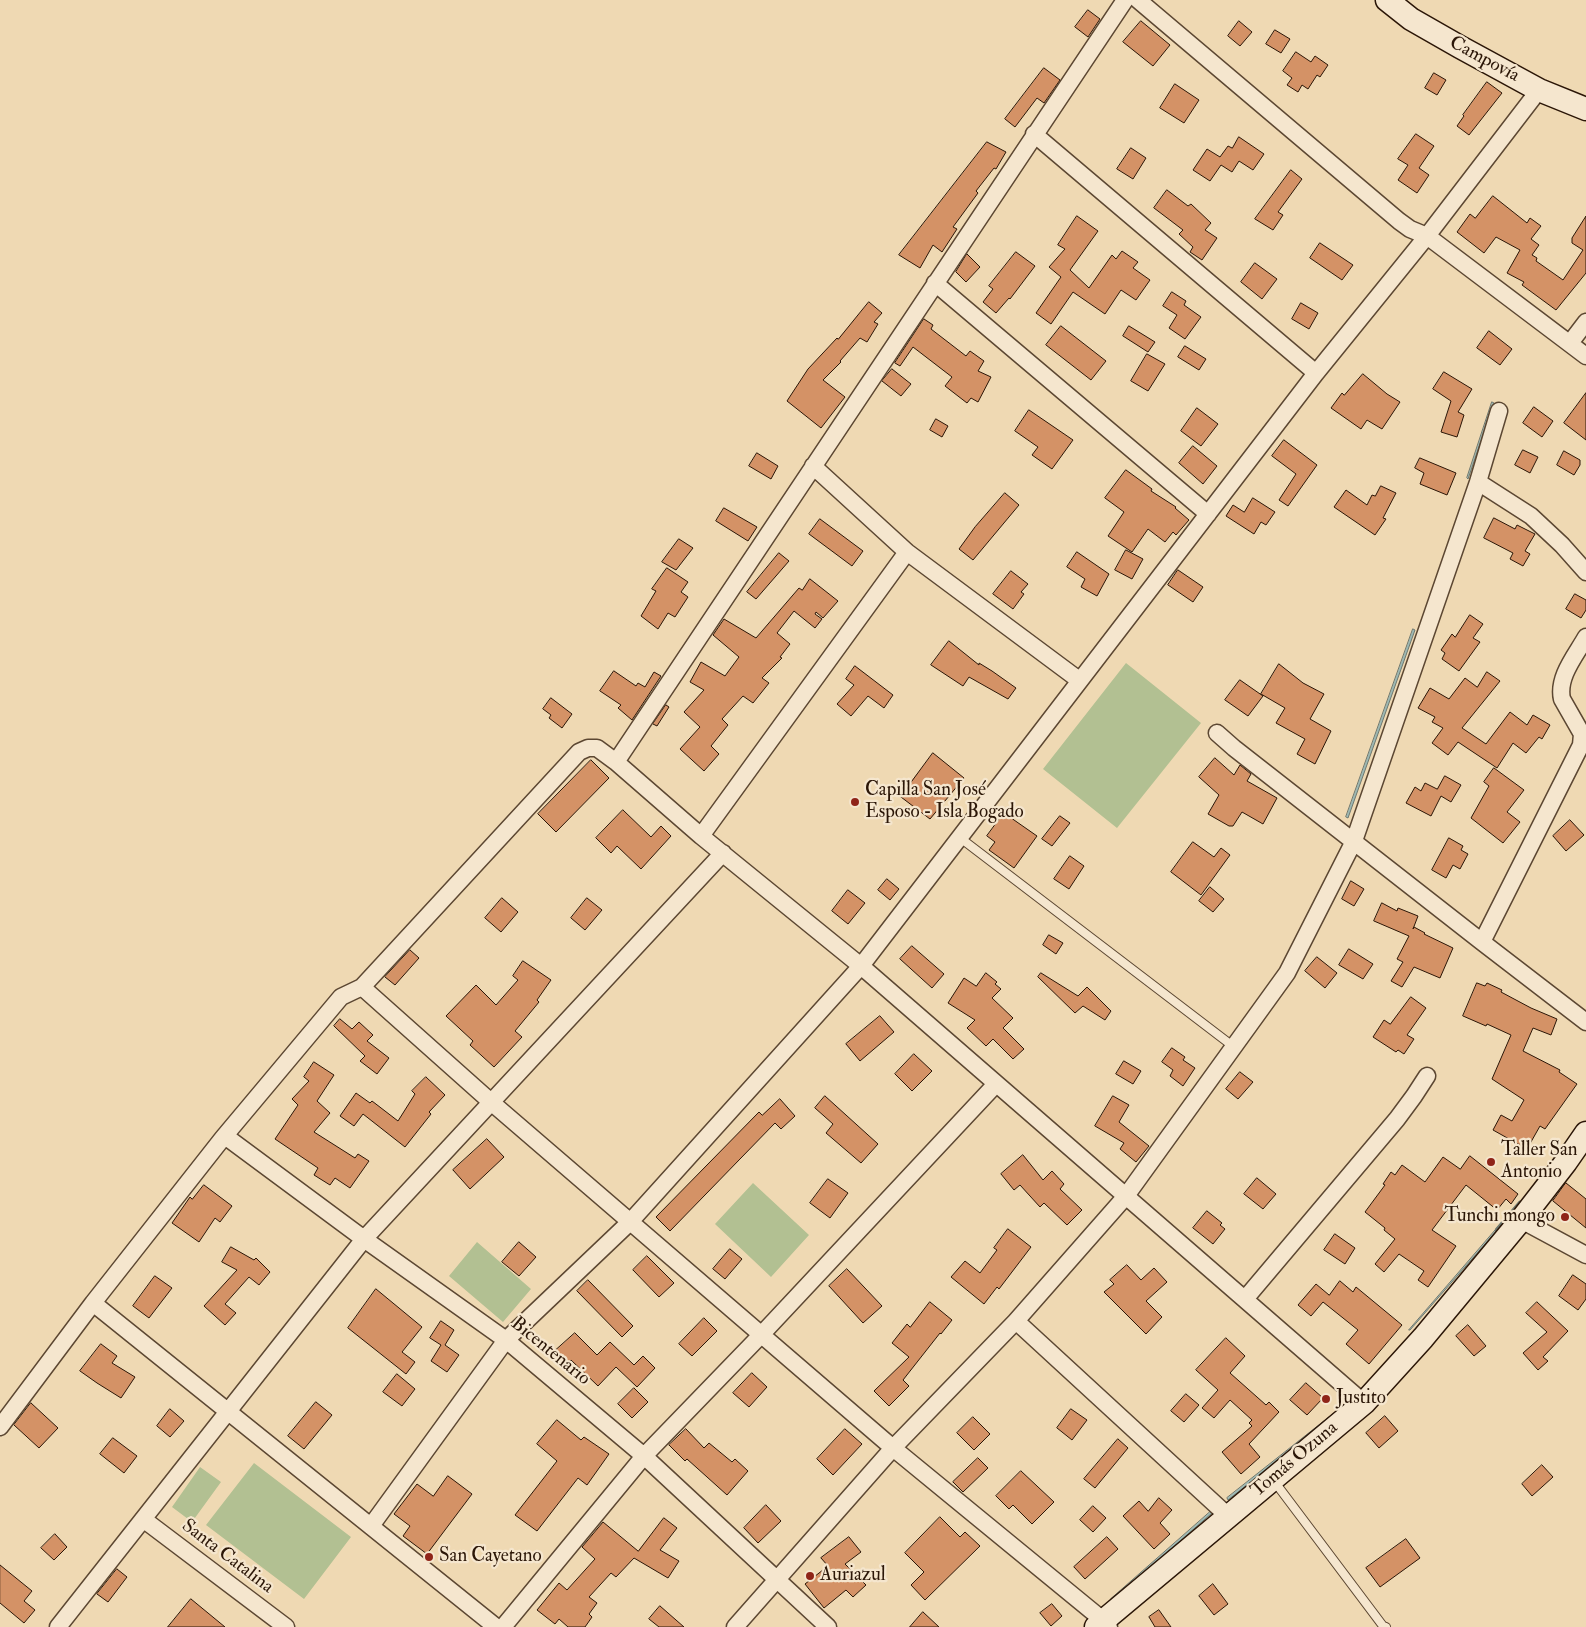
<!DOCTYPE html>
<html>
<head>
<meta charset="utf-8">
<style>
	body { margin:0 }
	canvas { display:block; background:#efd9b3 }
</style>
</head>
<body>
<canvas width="1586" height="1627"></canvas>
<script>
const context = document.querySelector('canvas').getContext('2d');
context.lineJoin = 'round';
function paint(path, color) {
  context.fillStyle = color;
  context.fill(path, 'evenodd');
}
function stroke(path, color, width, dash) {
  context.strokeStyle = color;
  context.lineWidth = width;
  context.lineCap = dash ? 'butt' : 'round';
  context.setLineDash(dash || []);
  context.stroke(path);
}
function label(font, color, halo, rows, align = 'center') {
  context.font = font + ' "IM FELL Double Pica",serif';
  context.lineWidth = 4.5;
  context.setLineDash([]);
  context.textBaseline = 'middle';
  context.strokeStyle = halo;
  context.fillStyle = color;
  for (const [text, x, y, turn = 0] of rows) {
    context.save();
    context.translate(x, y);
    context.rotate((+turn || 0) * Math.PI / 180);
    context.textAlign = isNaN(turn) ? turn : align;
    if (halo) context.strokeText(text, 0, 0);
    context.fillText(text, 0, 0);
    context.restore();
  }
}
const green = new Path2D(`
	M1126 663 1201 723 1117 828 1043 769Z
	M753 1183 809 1235 771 1277 715 1224Z
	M477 1242 531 1289 503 1322 449 1276Z
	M254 1463 351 1537 304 1599 206 1525Z
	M200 1467 221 1482 192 1522 172 1507Z`);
const water = new Path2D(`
	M1492 402 1494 403 1468 479 1467 478Z
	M1413 629 1415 630 1348 818 1346 817Z
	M1499 1226 1500 1227 1410 1330H1409Z
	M1346 1404 1347 1406 1228 1500 1227 1498Z
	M1210 1512 1212 1513 1113 1600 1111 1599Z`);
const stream = new Path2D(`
	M1497 1230 1520 1203`);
const building = new Path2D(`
	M1088 10 1100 19 1088 37 1075 27Z
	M1141 21 1170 45 1153 66 1123 42Z
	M1239 21 1252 32 1240 46 1228 36Z
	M1275 30 1290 39 1281 53 1266 44Z
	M1296 52 1311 62 1315 56 1328 65 1320 77 1317 75 1308 89 1302 85 1298 92 1287 85 1292 78 1283 71Z
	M1044 68 1060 80 1044 103 1037 98 1015 127 1005 119Z
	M1434 73 1446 80 1437 95 1425 88Z
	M1487 82 1502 93 1469 135 1457 126 1464 116 1463 115Z
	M1175 84 1199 100 1184 123 1160 108Z
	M1416 134 1434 146 1419 168 1429 175 1417 193 1398 180 1408 165 1398 159Z
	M1239 137 1264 154 1253 170 1239 161 1232 172 1221 165 1210 181 1193 170 1207 149 1220 157 1228 146 1232 148Z
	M987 142 1006 152 996 169 994 168 976 191 978 193 953 227 957 229 942 252 933 245 920 268 899 255Z
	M1131 148 1146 158 1133 179 1117 169Z
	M1291 170 1302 179 1278 212 1283 215 1273 230 1255 219Z
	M1167 190 1188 206 1191 204 1211 223 1205 230 1217 238 1202 260 1190 252 1193 247 1179 234 1183 230 1154 208Z
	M1493 196 1527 223 1530 218 1541 226 1531 239 1539 245 1532 255 1537 258 1536 261 1563 280 1583 250 1572 243V238L1586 216V273L1556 310 1522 285 1524 282 1507 273 1520 250 1496 237 1484 253 1457 232 1470 214 1475 218Z
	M1077 216 1098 231 1070 270 1089 288 1112 255 1116 259 1122 251 1138 262 1133 268 1150 280 1136 300 1121 290 1105 314 1073 292 1051 324 1036 313 1061 277 1049 267 1065 249 1058 245Z
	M1320 243 1353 265 1342 280 1310 258Z
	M1016 252 1035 266 1010 299 1009 298 996 313 983 302 993 289 989 286Z
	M967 254 980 267 966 282 956 272Z
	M1255 263 1277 279 1262 299 1241 282Z
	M1172 292 1186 301 1184 305 1201 317 1185 339 1169 328 1177 315 1163 306Z
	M869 302 882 313 874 322 878 324 867 342 860 338 840 361 841 362 823 380 845 397 821 428 787 401 808 369 837 338 838 339Z
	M1301 303 1318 313 1309 329 1292 319Z
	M924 319 933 325 931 329 966 356 970 351 984 361 978 371 991 377 978 402 971 398 967 403 945 386 952 377 913 347 900 366 895 363Z
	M1061 326 1106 361 1091 380 1046 345Z
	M1129 326 1155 342 1148 352 1123 336Z
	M1489 331 1512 349 1500 365 1477 348Z
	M1185 346 1206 359 1199 370 1178 357Z
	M1147 354 1165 364 1148 391 1131 381Z
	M892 369 911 384 901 396 882 381Z
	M1444 372 1472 389 1458 412 1464 415 1457 437 1441 432 1451 401 1433 389Z
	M1363 374 1387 394 1400 402 1382 429 1367 420 1361 429 1331 408 1342 393 1344 395Z
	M1586 393V440L1564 423Z
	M1534 407 1553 421 1542 437 1523 423Z
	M1197 408 1218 424 1201 446 1181 431Z
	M1029 410 1073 440 1052 469 1032 455 1038 447 1015 431Z
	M936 419 948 426 942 437 930 430Z
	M1284 440 1317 465 1288 506 1279 500 1296 474 1272 456Z
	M1193 446 1217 466 1203 484 1179 463Z
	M1523 450 1538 457 1530 473 1515 465Z
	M1564 451 1580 460V465L1574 475 1557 465Z
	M757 453 778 466 771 479 749 466Z
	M1420 458 1456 473 1447 495 1420 484 1424 473 1415 468Z
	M1126 470 1152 489 1151 491 1176 507 1175 508 1189 520 1176 535 1173 532 1165 542 1148 529 1132 552 1108 536 1124 512 1105 498Z
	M1381 486 1396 493 1383 518 1386 519 1375 535 1334 507 1346 490 1367 505 1372 495 1375 496Z
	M1005 493 1019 505 973 560 959 549 975 527Z
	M1253 498 1275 512 1266 525 1261 522 1254 534 1226 516 1233 505 1244 512Z
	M724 508 757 527 748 541 716 521Z
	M1494 518 1515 529 1517 525 1535 534 1525 551 1530 554 1523 566 1510 559 1513 553 1484 538Z
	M820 519 863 551 852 566 809 534Z
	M679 539 693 548 676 570 662 562Z
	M1126 550 1143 559 1132 579 1115 570Z
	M1077 552 1109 574 1097 596 1081 587 1085 579 1067 567Z
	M779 553 789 561 756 599 747 592Z
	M667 568 688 582 681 592 688 597 675 617 668 613 658 629 641 616 656 591 652 589Z
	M1178 570 1203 587 1193 602 1168 585Z
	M1011 571 1028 584 1021 592 1024 594 1013 609 993 594Z
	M810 579 838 601 823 618 816 612 815 614 822 619 815 628 794 611 777 633 790 644 780 657 782 658 762 678 769 683 753 703 743 696 722 719 728 725 711 746 719 754 704 771 680 749 700 727 684 712 704 690 690 682 701 662 725 676 739 657 713 635 724 619 756 638 799 588 802 590Z
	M1575 594 1586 600V610L1581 618 1566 609Z
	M1470 615 1483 624 1473 638 1480 642 1459 671 1442 659 1445 653 1441 650 1452 634 1455 637Z
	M949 641 979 665V663L992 671 1016 688 1008 699 969 677 963 686 931 665Z
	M1279 664 1303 683 1324 694 1310 719 1331 731 1315 764 1297 754 1305 739 1276 723 1285 708 1261 694Z
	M855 666 893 695 884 708 868 696 851 716 837 704 854 685 846 679Z
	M614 671 636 686 638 683 645 687 654 672 661 676 632 720 618 708 621 705 600 691Z
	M1487 672 1500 681 1462 728 1486 744 1510 712 1527 725 1533 715 1550 725 1542 739 1539 737 1526 753 1513 743 1497 768 1458 742 1448 755 1432 743 1443 728 1432 722 1435 717 1418 708 1430 688 1449 699 1465 678 1477 687Z
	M1240 680 1263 696 1248 716 1225 700Z
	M551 698 572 714 562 728 549 718 551 715 543 709Z
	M666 705 669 707 657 726 653 724Z
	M933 753 964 778 930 819 897 794 908 781 910 783Z
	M1215 758 1234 775 1240 765 1251 774 1247 781 1277 798 1263 824 1242 812 1233 826H1229L1208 814 1219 795 1199 777Z
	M591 760 609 778 556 832 538 814Z
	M1494 768 1524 790 1507 812 1520 822 1503 843 1471 818 1489 786 1484 782Z
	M1445 776 1461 785 1451 802 1441 796 1431 816 1406 803 1415 787 1421 791 1425 783 1437 789Z
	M623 810 651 837 661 826 671 836 641 869 617 846 611 853 596 838Z
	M1004 813 1037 836 1014 868 989 850 995 842 987 836Z
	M1060 816 1070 823 1052 846 1042 839Z
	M1570 820 1584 835 1566 851 1553 836Z
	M1449 838 1463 846 1461 850 1468 854 1460 869 1453 865 1446 878 1432 870Z
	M1193 842 1214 857 1221 848 1230 855 1201 895 1171 872Z
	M1070 856 1084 866 1069 889 1054 879Z
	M887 879 899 889 890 900 878 890Z
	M1351 881 1364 889 1354 906 1342 899Z
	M1210 887 1224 899 1213 912 1199 901Z
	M848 890 865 903 848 924 832 911Z
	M502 898 518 912 501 932 485 918Z
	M587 898 602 910 585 930 571 918Z
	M1382 903 1397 911 1398 908 1418 916 1413 929 1414 927 1425 933 1424 934 1453 948 1440 978 1414 967 1402 987 1391 981 1403 962 1397 959 1409 936 1374 921Z
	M1049 935 1063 943 1056 954 1043 945Z
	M912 946 944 974 932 988 900 959Z
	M1349 949 1373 964 1363 979 1339 965Z
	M410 950 419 958 395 985 385 977Z
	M1317 957 1337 973 1325 988 1305 971Z
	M523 961 551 980 537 1000 539 1002 515 1031 522 1037 494 1067 470 1045 473 1041 446 1016 476 985 496 1005 518 980 513 976Z
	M986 973 997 982 995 984 1001 989 992 998 1013 1018 1003 1028 1024 1049 1013 1059 993 1039 986 1046 967 1028 975 1020 948 1003 964 978 976 986Z
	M1041 973 1078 996 1087 987 1111 1011 1105 1020 1083 1006 1075 1013 1038 977Z
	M1477 983 1485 986 1487 983 1502 990 1501 992 1531 1008 1557 1019 1551 1035 1533 1028 1523 1051 1560 1070 1559 1072 1577 1084 1545 1129 1540 1126 1527 1149 1493 1130 1501 1115 1512 1121 1524 1100 1492 1079 1511 1035 1487 1024 1486 1026 1463 1016Z
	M1411 997 1426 1008 1407 1035 1414 1039 1404 1054 1398 1050 1396 1052 1373 1037 1384 1020 1390 1024Z
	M880 1016 894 1032 860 1061 846 1044Z
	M340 1019 352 1029 359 1022 373 1035 367 1041 389 1058 377 1074 360 1061 365 1056 334 1026Z
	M1172 1048 1185 1057 1183 1060 1195 1068 1183 1086 1170 1076 1173 1070 1162 1062Z
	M914 1054 932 1071 912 1091 895 1074Z
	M1124 1061 1141 1071 1133 1084 1116 1074Z
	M314 1062 334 1075 317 1101 330 1113 314 1132 355 1158 358 1154 369 1161 350 1188 335 1178 330 1185 314 1175 318 1168 275 1139 298 1105 292 1099 309 1081 304 1077Z
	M1240 1072 1253 1082 1238 1099 1226 1089Z
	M426 1077 445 1095 429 1112 431 1114 405 1147 363 1114 354 1126 340 1116 356 1093 370 1103 372 1101 398 1121 415 1094 412 1091Z
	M825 1096 878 1144 861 1163 826 1133 833 1124 815 1108Z
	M1113 1096 1129 1105 1119 1122 1149 1146 1136 1162 1120 1149 1124 1143 1095 1126Z
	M780 1099 795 1116 781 1129 775 1123 670 1231 656 1217 759 1112 762 1115Z
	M487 1139 504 1157 470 1189 453 1170Z
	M1023 1155 1043 1180 1052 1171 1064 1184 1060 1189 1082 1210 1067 1225 1044 1203 1040 1207 1020 1185 1014 1190 1001 1174Z
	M1470 1156 1518 1194 1511 1204 1506 1199 1497 1210 1466 1185 1432 1230 1456 1246 1428 1287 1418 1280 1424 1271 1399 1254 1384 1272 1375 1264 1395 1239 1384 1230 1385 1228 1365 1212 1385 1185 1383 1184 1391 1172 1395 1175 1402 1165 1425 1182 1443 1157 1460 1169Z
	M1257 1178 1276 1194 1263 1209 1244 1194Z
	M828 1179 848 1193 830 1218 810 1203Z
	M1566 1183 1586 1199V1228L1553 1201Z
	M204 1185 232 1206 220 1222 215 1218 199 1242 172 1223 190 1197 192 1199Z
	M1207 1211 1222 1223 1220 1225 1225 1229 1213 1244 1193 1228Z
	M1008 1229 1031 1247 999 1289 997 1287 984 1304 951 1277 965 1261 980 1273 997 1250 994 1248Z
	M1335 1234 1355 1248 1345 1264 1324 1250Z
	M519 1242 536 1257 519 1276 502 1262Z
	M231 1247 254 1260 256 1258 270 1272 259 1285 249 1277 225 1304 236 1313 225 1325 204 1306 237 1270 222 1262Z
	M730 1249 742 1259 725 1279 713 1269Z
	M647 1256 674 1283 659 1297 633 1270Z
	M1127 1265 1141 1280 1154 1268 1167 1282 1146 1301 1162 1317 1146 1334 1104 1292 1114 1284 1110 1280Z
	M847 1269 882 1306 863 1323 829 1286Z
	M1573 1275 1586 1284V1299L1578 1310 1559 1296Z
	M155 1276 172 1288 149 1318 133 1306Z
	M588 1280 633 1326 622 1337 577 1291Z
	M1340 1281 1353 1292 1356 1287 1402 1325 1369 1364 1346 1344 1358 1330 1323 1302 1311 1316 1298 1305 1316 1284 1329 1295Z
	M376 1289 422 1327 402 1352 415 1362 406 1374 348 1328Z
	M930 1302 952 1320 941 1334 940 1333 903 1380 909 1386 889 1406 874 1391 909 1357 892 1343 907 1324 910 1327Z
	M1537 1302 1568 1331 1543 1357 1548 1361 1538 1370 1523 1353 1547 1332 1526 1313Z
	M704 1318 717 1331 692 1356 679 1344Z
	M441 1321 454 1330 445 1345 459 1355 447 1372 431 1361 441 1345 430 1338Z
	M1468 1325 1486 1346 1474 1356 1456 1336Z
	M575 1333 597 1355 610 1342 634 1365 643 1356 655 1368 637 1387 616 1367 598 1386 571 1360 569 1363 556 1350Z
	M1226 1338 1245 1356 1230 1373 1266 1405 1269 1402 1279 1412 1249 1444 1260 1457 1241 1474 1222 1452 1252 1426 1249 1423 1252 1420 1230 1400 1214 1418 1202 1408 1218 1390 1196 1370Z
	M101 1344 117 1356 112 1363 135 1377 121 1398 97 1383 80 1371Z
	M752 1373 767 1387 749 1407 733 1393Z
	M397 1374 415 1389 402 1406 383 1392Z
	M1306 1383 1323 1398 1307 1415 1290 1400Z
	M634 1388 648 1402 632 1418 618 1404Z
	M1186 1394 1199 1405 1184 1422 1171 1411Z
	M316 1402 332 1415 304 1449 288 1436Z
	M31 1403 58 1428 39 1448 14 1425Z
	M170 1409 184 1421 170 1437 157 1426Z
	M1071 1409 1087 1420 1072 1440 1057 1428Z
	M1385 1416 1398 1431 1379 1448 1366 1433Z
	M973 1417 990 1434 974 1450 957 1433Z
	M557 1420 581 1440 584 1437 609 1454 587 1485 578 1478 537 1531 515 1515 557 1461 537 1444Z
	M686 1429 704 1448 709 1443 732 1462 735 1459 748 1471 727 1495 687 1459 685 1461 669 1445Z
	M845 1429 862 1444 833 1475 817 1459Z
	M113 1438 137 1456 124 1473 100 1454Z
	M1118 1439 1128 1448 1095 1488 1084 1479Z
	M978 1458 988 1468 963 1492 953 1482Z
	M1542 1465 1553 1477 1532 1496 1522 1484Z
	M1021 1471 1054 1502 1032 1524 1013 1505 1009 1509 996 1496Z
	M448 1476 472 1494 427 1554 403 1536 410 1526 394 1514 417 1484 433 1496Z
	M1159 1498 1172 1510 1160 1523 1170 1534 1154 1549 1123 1516 1139 1501 1148 1511Z
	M766 1505 781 1521 758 1543 744 1528Z
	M1093 1506 1106 1518 1093 1532 1080 1520Z
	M940 1517 960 1537 965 1532 980 1546 925 1600 911 1585 924 1572 905 1553Z
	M664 1518 677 1528 660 1550 679 1561 668 1578 634 1558 616 1577 611 1573 589 1597 597 1603 589 1614 592 1617 585 1627H568L559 1619 555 1624 537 1610 559 1583 567 1590 595 1559 582 1547 603 1522 638 1551Z
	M55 1534 67 1547 54 1560 41 1548Z
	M849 1537 861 1552 845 1564 866 1585 853 1597 846 1590 824 1608 805 1584 828 1566 821 1558Z
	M1107 1537 1118 1549 1085 1579 1074 1567Z
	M1406 1539 1420 1558 1380 1587 1366 1568Z
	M0 1565 32 1591 24 1601 35 1610 24 1623 0 1603Z
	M117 1569 127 1577 108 1602 97 1594Z
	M1213 1584 1228 1604 1214 1615 1199 1596Z
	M191 1599 225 1627H168Z
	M1052 1604 1062 1616 1051 1626 1040 1613Z
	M660 1606 684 1627H659L649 1619Z
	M1159 1610 1171 1627H1155L1149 1617Z
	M923 1612 939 1627H910Z`);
const lane = new Path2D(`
	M959 837 1234 1047
	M1274 1481 1383 1626 1386 1627`);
const street = new Path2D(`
	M1138 0 1399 221 1410 229 1427 236 1586 356
	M1034 134 1316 373
	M935 283 1208 514
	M1570 343 1586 322
	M813 466 907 552 1079 680
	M1478 482 1531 516 1562 545 1586 572
	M1217 733 1234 748 1482 942 1586 1022
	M616 762 1125 0
	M701 836 907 552
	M1482 942 1581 745 1582 734 1562 699C1557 677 1576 655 1586 637
	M362 987 491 1102 893 1448 1104 1621 1109 1627
	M225 1136 364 1239 506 1340 644 1456 828 1627
	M1521 1220 1586 1255
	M1245 1299 1397 1119 1414 1096 1427 1076
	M93 1303 496 1627
	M1016 1321 1228 1516
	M0 1427 93 1303 222 1139 341 997 362 987 579 752 588 748H597L616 762 701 836 861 966 1364 1403
	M143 1519 286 1627
	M371 1526 506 1340 630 1222 861 966 1316 373 1427 236 1539 90
	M58 1627 364 1239 723 853
	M503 1627 644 1456 761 1335 996 1084
	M735 1627 893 1448 1016 1321 1126 1196 1287 973 1354 841 1478 482 1499 411`);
const secondary = new Path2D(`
	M1387 0 1411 19 1460 47 1539 90 1586 109
	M1096 1627 1364 1403 1423 1338 1521 1220 1566 1162 1586 1133`);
const markers = [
	[855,802,5,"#8f2418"],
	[1491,1162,5,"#8f2418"],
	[1565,1217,5,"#8f2418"],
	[1326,1399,5,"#8f2418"],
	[429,1557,5,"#8f2418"],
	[810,1576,5,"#8f2418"]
];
const streetNames = [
	["Campovía",1484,60,28],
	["Bicentenario",550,1352,39],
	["Tomás Ozuna",1295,1460,-40],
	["Santa Catalina",227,1557,37]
];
const poiNames = [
	["Capilla San José",865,791],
	["Esposo - Isla Bogado",865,813],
	["Taller San",1501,1151],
	["Antonio",1501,1173],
	["Tunchi mongo",1555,1217,"right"],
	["Justito",1336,1399],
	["San Cayetano",439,1557],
	["Auriazul",820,1576]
];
paint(green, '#b2c092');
paint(water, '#9cb9b5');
stroke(water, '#6f786f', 1);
stroke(stream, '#6f786f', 4.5);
paint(building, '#d49266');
stroke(building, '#2b1607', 1);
stroke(lane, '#5c4732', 10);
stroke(street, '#5c4732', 19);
stroke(secondary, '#2b1607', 25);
stroke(lane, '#f5e6ce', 8);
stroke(street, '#f5e6ce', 16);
stroke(secondary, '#f5e6ce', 22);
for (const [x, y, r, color] of markers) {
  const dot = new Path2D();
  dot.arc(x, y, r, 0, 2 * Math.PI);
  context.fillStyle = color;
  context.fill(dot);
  stroke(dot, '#f5e6ce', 2);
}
label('19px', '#2b1607', '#f5e6ce', streetNames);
label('19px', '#2b1607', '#f5e6ce', poiNames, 'left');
</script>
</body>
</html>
